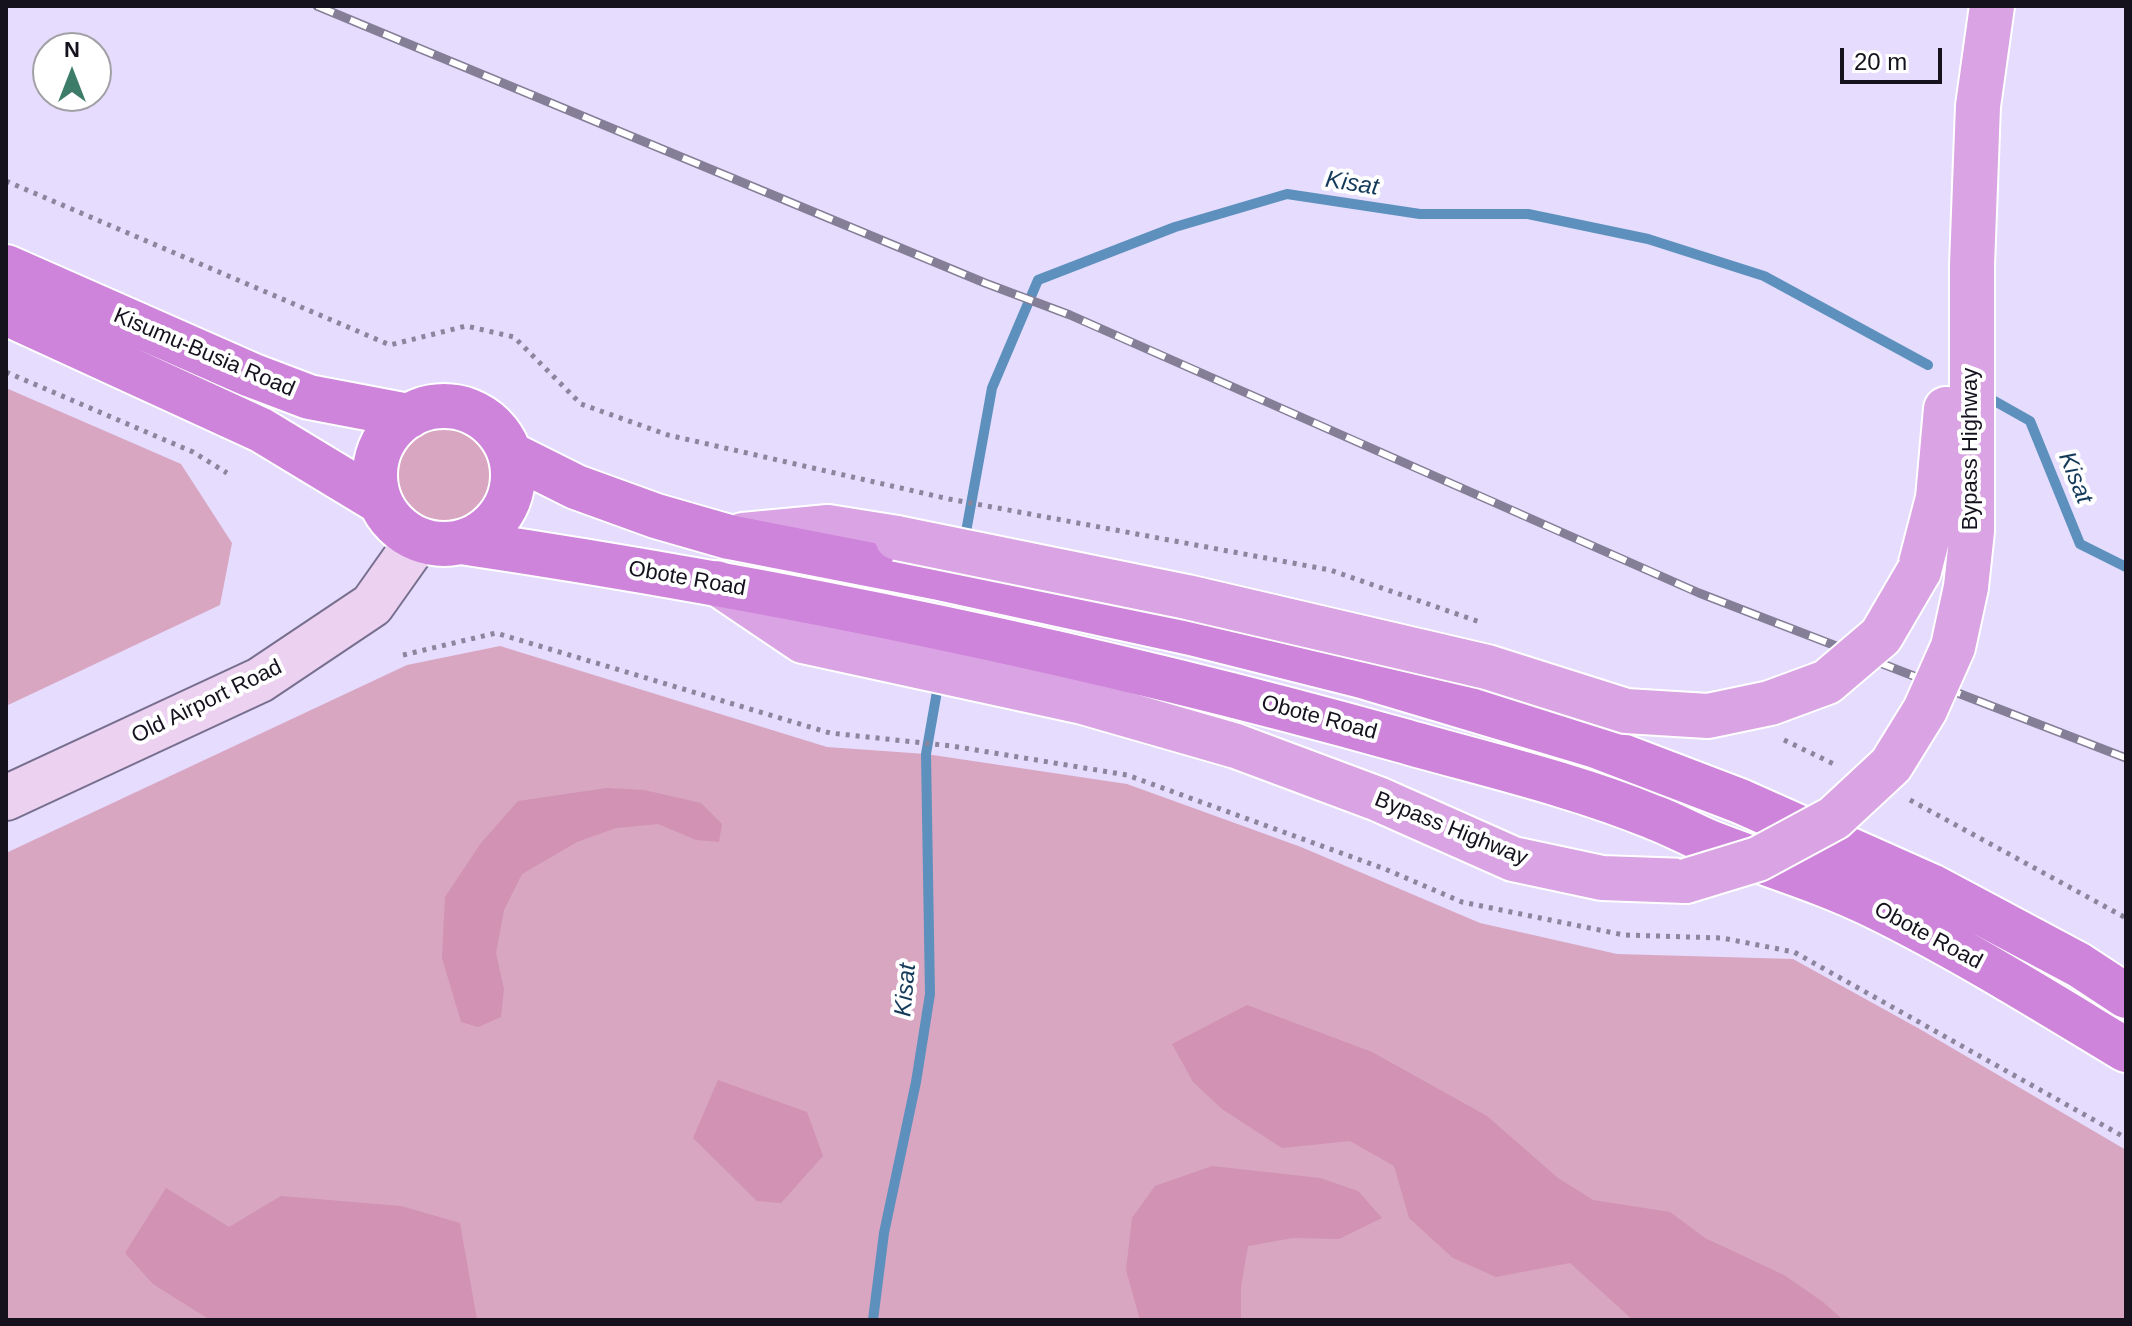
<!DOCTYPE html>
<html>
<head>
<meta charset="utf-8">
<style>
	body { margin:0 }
	#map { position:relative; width:2132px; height:1326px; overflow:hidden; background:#e5dcfe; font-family:Helvetica,sans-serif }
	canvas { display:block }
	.frame { position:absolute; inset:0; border:8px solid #15121e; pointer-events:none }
	.north { position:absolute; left:32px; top:32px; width:80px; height:80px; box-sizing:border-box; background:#fff; border:2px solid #a1a0a5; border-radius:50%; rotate:0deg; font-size:22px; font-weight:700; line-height:32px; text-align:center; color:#15121e }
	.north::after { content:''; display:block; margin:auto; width:28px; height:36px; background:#3d7c69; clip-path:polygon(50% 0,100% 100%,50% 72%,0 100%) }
	.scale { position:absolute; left:1840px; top:48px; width:102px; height:36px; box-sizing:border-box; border:4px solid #15121e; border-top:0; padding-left:10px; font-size:24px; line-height:28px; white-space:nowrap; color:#15121e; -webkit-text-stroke:6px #fff; paint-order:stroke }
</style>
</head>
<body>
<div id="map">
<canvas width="2132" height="1326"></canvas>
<div class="frame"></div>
<div class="north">N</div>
<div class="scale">20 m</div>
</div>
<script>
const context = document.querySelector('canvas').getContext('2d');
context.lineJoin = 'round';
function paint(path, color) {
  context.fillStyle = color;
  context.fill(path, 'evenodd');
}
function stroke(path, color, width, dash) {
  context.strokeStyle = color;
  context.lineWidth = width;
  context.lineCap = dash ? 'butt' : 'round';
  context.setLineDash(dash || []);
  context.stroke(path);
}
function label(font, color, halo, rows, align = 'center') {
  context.font = font + ' Helvetica,sans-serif';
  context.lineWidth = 8;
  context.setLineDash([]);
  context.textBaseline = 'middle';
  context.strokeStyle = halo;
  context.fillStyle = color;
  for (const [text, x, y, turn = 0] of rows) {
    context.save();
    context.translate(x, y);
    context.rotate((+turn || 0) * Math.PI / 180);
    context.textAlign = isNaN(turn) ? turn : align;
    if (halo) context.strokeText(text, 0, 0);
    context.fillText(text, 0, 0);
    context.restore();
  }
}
const green = new Path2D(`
	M6 388 181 464 232 543 220 605 6 706Z
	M381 476a62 62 0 1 1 124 0a62 62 0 1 1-124 0Z
	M500 646 827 747 926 754 1127 784 1301 847 1480 923 1617 954 1793 959 1918 1028 2126 1150V1320H6V853L407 665Z`);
const forest = new Path2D(`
	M607 788 644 790 701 803 722 824 719 842 696 840 658 824 616 828 577 842 522 874 504 910 496 953 504 989 501 1017 478 1027 461 1022 442 958 445 897 481 843 518 801Z
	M1247 1005 1372 1052 1487 1116 1558 1178 1593 1200 1670 1212 1705 1238 1784 1275 1823 1302 1843 1320H1633L1570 1263 1496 1277 1453 1258 1409 1218 1394 1166 1350 1141 1282 1148 1222 1109 1193 1082 1172 1044Z
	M718 1080 807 1112 823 1156 781 1203 757 1201 693 1138Z
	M1212 1166 1320 1178 1358 1191 1382 1218 1339 1239 1293 1238 1248 1246 1241 1287V1320H1140L1126 1270 1132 1218 1155 1186Z
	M166 1188 229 1227 281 1196 401 1206 460 1223 477 1320H210L153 1284 125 1253Z`);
const stream = new Path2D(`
	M1991 399 2030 421 2080 544 2126 567
	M964 543 992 388 1038 280 1175 227 1287 194 1420 214H1528L1648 239 1764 276 1928 365
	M873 1320 884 1233 916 1082 930 994 926 754 939 680`);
const path = new Path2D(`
	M6 181 390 345 466 326 514 337 581 404 668 435 949 499 1330 570 1480 622
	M6 372 193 452 227 473
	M403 655 496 633 830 733 952 746 1127 775 1385 869 1462 902 1624 935 1722 938 1794 952 2126 1138
	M1784 740 1836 765
	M1910 800 2126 918`);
const secondary = new Path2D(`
	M6 798 260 680 372 605 418 540`);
const primary = new Path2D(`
	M743 535 828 527 897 538
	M1919 571 1938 498 1946 409
	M717 583 803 641 1083 702 1236 746 1378 799 1513 859 1602 878 1686 881
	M1966 587 1972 531V265L1978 106 1992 6`);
const trunk = new Path2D(`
	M6 267 251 375 309 397 409 416
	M6 313 261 430 380 502
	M375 475a69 69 0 1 1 138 0a69 69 0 1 1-138 0Z
	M510 454 576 487 656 516 729 537 939 578 1191 633 1362 676 1596 746 1740 801 1931 886 2079 965 2126 996
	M461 542C778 589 1092 654 1400 740 1484 764 1572 784 1653 817 1672 824 1690 834 1709 842 1764 864 1821 880 1874 906 1960 948 2043 1000 2126 1050`);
const rail = new Path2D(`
	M317 6 985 283 1070 315 1699 593 2126 758`);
const primaryBridge = new Path2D(`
	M897 538 1187 597 1487 667 1626 711 1708 716 1770 703 1827 682 1881 636 1919 571
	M1686 881 1758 859 1834 818 1891 765 1925 710 1953 647 1966 587`);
const streetNames = [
	["Kisumu-Busia Road",204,353,23],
	["Bypass Highway",1971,449,-90],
	["Obote Road",687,579,10],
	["Old Airport Road",207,702,-26],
	["Obote Road",1319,718,15],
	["Bypass Highway",1451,829,22],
	["Obote Road",1928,936,28]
];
const waterNames = [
	["Kisat",1352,184,9],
	["Kisat",2075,478,68],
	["Kisat",906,990,-85]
];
paint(green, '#d9a6c1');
paint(forest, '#d192b3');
stroke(stream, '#5d90bd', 10);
stroke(secondary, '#776f8e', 48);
stroke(primary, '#fff', 48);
stroke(trunk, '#fff', 48);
stroke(path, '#8b859d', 5, [4, 6]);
stroke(secondary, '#ecd1f1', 44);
stroke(primary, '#daa3e3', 44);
stroke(trunk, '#ce84da', 44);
stroke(rail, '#847e96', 9);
stroke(rail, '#fff', 6, [18]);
stroke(primaryBridge, '#fff', 48, []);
stroke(primaryBridge, '#daa3e3', 44);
label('22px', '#15121e', '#fff', streetNames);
label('italic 24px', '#143a5a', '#fff', waterNames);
</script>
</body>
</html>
